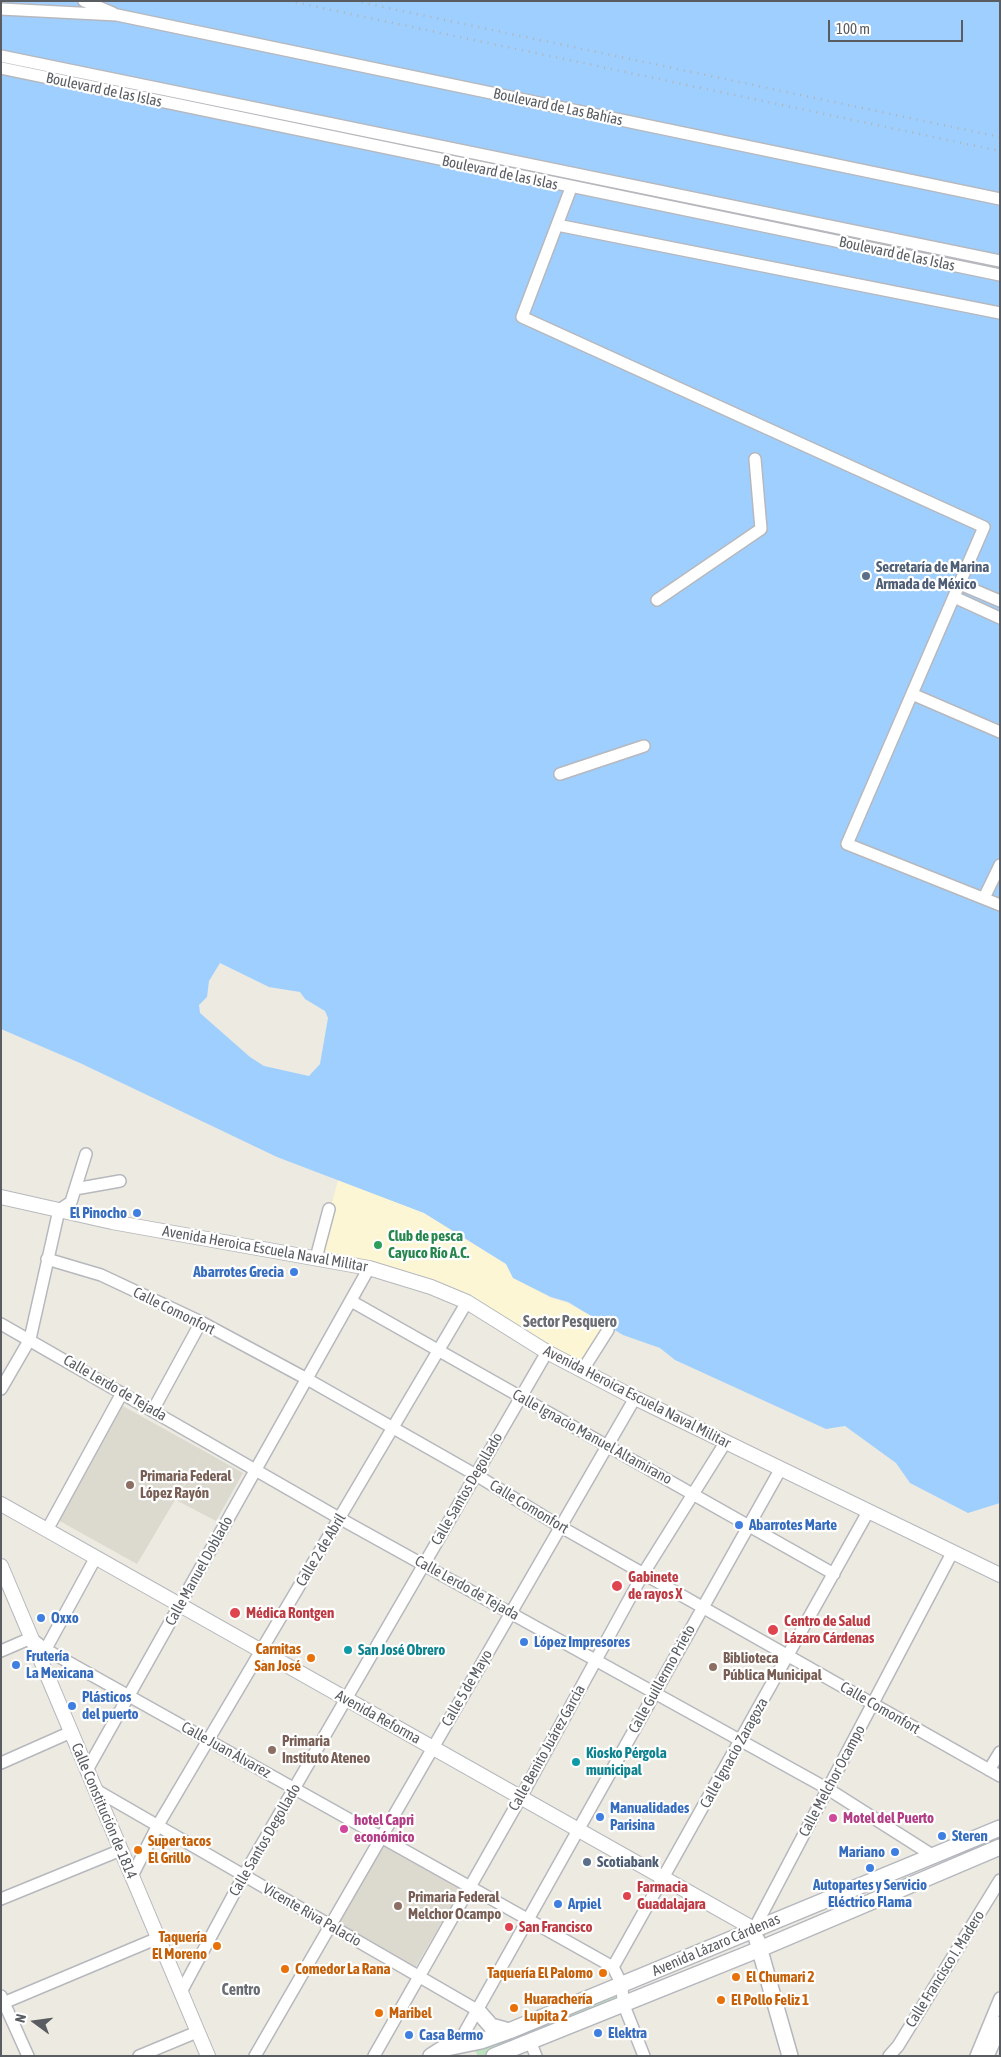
<!DOCTYPE html>
<html>
<head>
<meta charset="utf-8">
<style>
	body { margin:0 }
	#map { position:relative; width:1001px; height:2057px; overflow:hidden; background:#eceae1; font-family:"Asap Condensed",sans-serif }
	canvas { display:block }
	.frame { position:absolute; inset:0; border:2px solid #595d62; pointer-events:none }
	.north { position:absolute; left:10px; top:1997px; width:50px; height:50px; -webkit-text-stroke:4px #fff; paint-order:stroke; rotate:284deg; font-size:14px; font-weight:700; line-height:20px; text-align:center; color:#595d62 }
	.north::after { content:''; display:block; margin:auto; width:18px; height:22px; background:#595d62; clip-path:polygon(50% 0,100% 100%,50% 72%,0 100%) }
	.scale { position:absolute; left:828px; top:20px; width:135px; height:22px; box-sizing:border-box; border:2px solid #595d62; border-top:0; padding-left:6px; font-size:15px; line-height:18px; white-space:nowrap; color:#595d62; -webkit-text-stroke:4px #fff; paint-order:stroke }
</style>
</head>
<body>
<div id="map">
<canvas width="1001" height="2057"></canvas>
<div class="frame"></div>
<div class="north">N</div>
<div class="scale">100 m</div>
</div>
<script>
const context = document.querySelector('canvas').getContext('2d');
context.lineJoin = 'round';
function paint(path, color) {
  context.fillStyle = color;
  context.fill(path, 'evenodd');
}
function stroke(path, color, width, dash) {
  context.strokeStyle = color;
  context.lineWidth = width;
  context.lineCap = dash ? 'butt' : 'round';
  context.setLineDash(dash || []);
  context.stroke(path);
}
function label(font, color, halo, rows, align = 'center') {
  context.font = font + ' "Asap Condensed",sans-serif';
  context.lineWidth = 4.5;
  context.setLineDash([]);
  context.textBaseline = 'middle';
  context.strokeStyle = halo;
  context.fillStyle = color;
  for (const [text, x, y, turn = 0] of rows) {
    context.save();
    context.translate(x, y);
    context.rotate((+turn || 0) * Math.PI / 180);
    context.textAlign = isNaN(turn) ? turn : align;
    if (halo) context.strokeText(text, 0, 0);
    context.fillText(text, 0, 0);
    context.restore();
  }
}
const commercial = new Path2D(`
	M338 1180 424 1213 506 1264 513 1278 551 1298 568 1303 608 1326 584 1366 469 1300 381 1263 319 1253Z`);
const education = new Path2D(`
	M121 1405 204 1451 137 1564 58 1520Z
	M204 1451 243 1473 216 1521 176 1500Z
	M381 1843 461 1889 415 1968 336 1922Z`);
const green = new Path2D(`
	M611 1996 615 1997V2000L490 2052 485 2056H478L473 2047H488Z`);
const water = new Path2D(`
	M1 1H1000V1503L968 1513 910 1483 896 1463 845 1426 826 1429 675 1360 660 1348 623 1335 568 1302 551 1297 513 1278 506 1264 424 1213 277 1157 80 1063 1 1029ZM220 963 269 987 300 992 305 999 325 1011 328 1018 320 1064 309 1076 264 1066 250 1057 200 1013 199 1005 207 997 209 981Z`);
const minor = new Path2D(`
	M84 1 113 13
	M1 9 117 15 1000 199
	M1 56 1000 261
	M1 68 1000 275
	M571 188 522 317 984 527 847 844 1000 905
	M557 225 1000 313
	M960 584 1000 601
	M954 597 1000 618
	M657 600 761 529 755 459
	M912 694 1000 732
	M560 774 644 746
	M984 898 1000 865
	M75 1189 120 1181
	M316 1258 329 1209
	M47 1259 101 1275 201 1322 307 1379 476 1475 561 1527 1000 1776
	M351 1301 834 1574
	M1 1324 339 1518 828 1789 932 1855
	M582 1371 608 1330
	M1 1389 30 1339 59 1210 71 1202 86 1154
	M153 1410 201 1322
	M47 1530 122 1393
	M1 1651 31 1638 45 1649 613 1967 622 1985 623 2003 644 2056
	M42 1656 96 1557
	M1 1763 71 1732
	M87 1770 369 1268
	M989 1770 1000 1752
	M96 1790 477 2010
	M132 1876 158 1825 467 1302
	M1 1899 121 1850
	M754 1929 952 1553
	M613 1967 868 1512
	M181 1992 244 1875 547 1352
	M1 1996 28 2056
	M1 2004 158 1938
	M530 2041 536 2056
	M457 2046 780 1470
	M139 2056 197 2032
	M255 2056 635 1398
	M374 2056 521 1797 643 1574 725 1443
	M889 2056 898 2046 1000 1880
	M976 2056 1000 1998`);
const tertiary = new Path2D(`
	M1 1197 112 1222 369 1268 431 1287 467 1302 547 1352 635 1398 1000 1575
	M1 1504 754 1929
	M1 1566 208 2056`);
const secondary = new Path2D(`
	M757 1940 790 2056
	M477 2010 491 2026 509 2031
	M431 2056 442 2049 481 2041 509 2031 1000 1828
	M494 2056 760 1949 1000 1847
	M986 2056 1000 2024`);
const rail = new Path2D(`
	M289 1 1000 151
	M355 1 1000 137`);
const markers = [
	[866,576,5,"#5c6f8a"],
	[137,1213,5,"#3f7fe0"],
	[378,1245,5,"#2e9e5b"],
	[294,1272,5,"#3f7fe0"],
	[130,1485,5,"#8d6e63"],
	[739,1525,5,"#3f7fe0"],
	[617,1586,6,"#e0444e"],
	[235,1613,6,"#e0444e"],
	[41,1618,5,"#3f7fe0"],
	[773,1630,6,"#e0444e"],
	[524,1642,5,"#3f7fe0"],
	[348,1650,5,"#0f9aa8"],
	[311,1658,5,"#e8710a"],
	[16,1665,5,"#3f7fe0"],
	[713,1667,5,"#8d6e63"],
	[72,1706,5,"#3f7fe0"],
	[272,1750,5,"#8d6e63"],
	[576,1762,5,"#0f9aa8"],
	[600,1817,5,"#3f7fe0"],
	[833,1818,5,"#d1479c"],
	[344,1829,5,"#d1479c"],
	[942,1836,5,"#3f7fe0"],
	[138,1850,5,"#e8710a"],
	[895,1852,5,"#3f7fe0"],
	[587,1862,5,"#5c6f8a"],
	[870,1868,5,"#3f7fe0"],
	[627,1896,5,"#e0444e"],
	[558,1904,5,"#3f7fe0"],
	[398,1906,5,"#8d6e63"],
	[509,1927,5,"#e0444e"],
	[217,1946,5,"#e8710a"],
	[285,1969,5,"#e8710a"],
	[603,1973,5,"#e8710a"],
	[736,1977,5,"#e8710a"],
	[721,2000,5,"#e8710a"],
	[514,2008,5,"#e8710a"],
	[379,2013,5,"#e8710a"],
	[598,2033,5,"#3f7fe0"],
	[409,2035,5,"#3f7fe0"]
];
const streetNames = [
	["Boulevard de las Islas",104,90,12],
	["Boulevard de Las Bahías",558,107,12],
	["Boulevard de las Islas",500,173,12],
	["Boulevard de las Islas",897,254,12],
	["Avenida Heroica Escuela Naval Militar",265,1249,10],
	["Calle Comonfort",174,1311,26],
	["Calle Lerdo de Tejada",115,1388,30],
	["Avenida Heroica Escuela Naval Militar",637,1397,27],
	["Calle Ignacio Manuel Altamirano",592,1437,29],
	["Calle Santos Degollado",467,1489,-60],
	["Calle Comonfort",529,1507,31],
	["Calle 2 de Abril",321,1550,-59],
	["Calle Manuel Doblado",199,1571,-61],
	["Calle Lerdo de Tejada",467,1588,29],
	["Calle Guillermo Prieto",662,1679,-61],
	["Calle 5 de Mayo",467,1688,-60],
	["Calle Comonfort",880,1708,30],
	["Avenida Reforma",378,1717,29],
	["Calle Benito Juárez García",547,1748,-61],
	["Calle Juan Álvarez",226,1750,29],
	["Calle Ignacio Zaragoza",734,1753,-61],
	["Calle Melchor Ocampo",832,1781,-62],
	["Calle Constitución de 1814",104,1811,67],
	["Calle Santos Degollado",265,1840,-60],
	["Vicente Riva Palacio",312,1915,30],
	["Avenida Lázaro Cárdenas",716,1945,-23],
	["Calle Francisco I. Madero",945,1969,-58]
];
const serviceNames = [
	["Secretaría de Marina",876,567],
	["Armada de México",876,584],
	["Scotiabank",597,1862]
];
const shopNames = [
	["El Pinocho",127,1213,"right"],
	["Abarrotes Grecia",284,1272,"right"],
	["Abarrotes Marte",749,1525],
	["Oxxo",51,1618],
	["López Impresores",534,1642],
	["Frutería",26,1656],
	["La Mexicana",26,1673],
	["Plásticos",82,1697],
	["del puerto",82,1714],
	["Manualidades",610,1808],
	["Parisina",610,1825],
	["Steren",952,1836],
	["Mariano",885,1852,"right"],
	["Autopartes y Servicio",870,1885,"center"],
	["Eléctrico Flama",870,1902,"center"],
	["Arpiel",568,1904],
	["Elektra",608,2033],
	["Casa Bermo",419,2035]
];
const leisureNames = [
	["Club de pesca",388,1236],
	["Cayuco Río A.C.",388,1253]
];
const educationNames = [
	["Primaria Federal",140,1476],
	["López Rayón",140,1493],
	["Biblioteca",723,1658],
	["Pública Municipal",723,1675],
	["Primaria",282,1741],
	["Instituto Ateneo",282,1758],
	["Primaria Federal",408,1897],
	["Melchor Ocampo",408,1914]
];
const healthNames = [
	["Gabinete",628,1577],
	["de rayos X",628,1594],
	["Médica Rontgen",246,1613],
	["Centro de Salud",784,1621],
	["Lázaro Cárdenas",784,1638],
	["Farmacia",637,1887],
	["Guadalajara",637,1904],
	["San Francisco",519,1927]
];
const foodNames = [
	["Carnitas",301,1649,"right"],
	["San José",301,1666,"right"],
	["Super tacos",148,1841],
	["El Grillo",148,1858],
	["Taquería",207,1937,"right"],
	["El Moreno",207,1954,"right"],
	["Comedor La Rana",295,1969],
	["Taquería El Palomo",593,1973,"right"],
	["El Chumari 2",746,1977],
	["Huarachería",524,1999],
	["Lupita 2",524,2016],
	["El Pollo Feliz 1",731,2000],
	["Maribel",389,2013]
];
const cultureNames = [
	["San José Obrero",358,1650],
	["Kiosko Pérgola",586,1753],
	["municipal",586,1770]
];
const hotelNames = [
	["Motel del Puerto",843,1818],
	["hotel Capri",354,1820],
	["económico",354,1837]
];
const neighbourhoodNames = [
	["Sector Pesquero",570,1322],
	["Centro",241,1990]
];
paint(commercial, '#fdf6d5');
paint(education, '#dcd9cf');
paint(green, '#bde4bf');
paint(water, '#9fcffe');
stroke(minor, '#b6b8bd', 14);
stroke(tertiary, '#b6b8bd', 16);
stroke(secondary, '#b4b7bd', 18);
stroke(minor, '#fff', 11);
stroke(tertiary, '#fff', 14);
stroke(secondary, '#fff', 15);
stroke(rail, '#b2b3b3', 2.5, [1, 6]);
for (const [x, y, r, color] of markers) {
  const dot = new Path2D();
  dot.arc(x, y, r, 0, 2 * Math.PI);
  context.fillStyle = color;
  context.fill(dot);
  stroke(dot, '#fff', 2);
}
label('15px', '#595d62', '#fff', streetNames);
label('bold 15px', '#4e5e75', '#fff', serviceNames, 'left');
label('bold 15px', '#366cbe', '#fff', shopNames, 'left');
label('bold 15px', '#27864d', '#fff', leisureNames, 'left');
label('bold 15px', '#785e54', '#fff', educationNames, 'left');
label('bold 15px', '#be3a42', '#fff', healthNames, 'left');
label('bold 15px', '#c56008', '#fff', foodNames, 'left');
label('bold 15px', '#0d838f', '#fff', cultureNames, 'left');
label('bold 15px', '#b23c85', '#fff', hotelNames, 'left');
label('bold 16px', '#6a6e74', '#fff', neighbourhoodNames);
</script>
</body>
</html>
